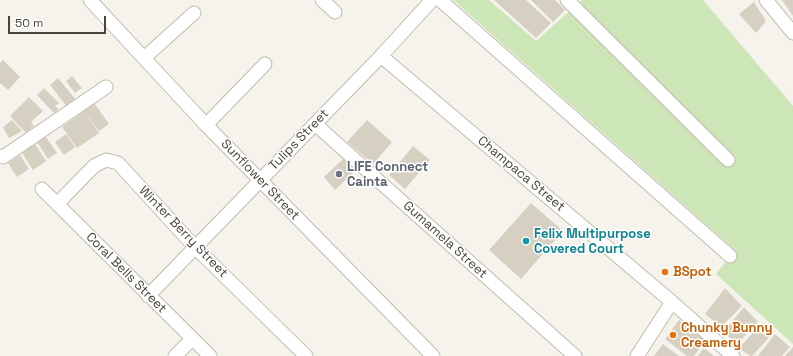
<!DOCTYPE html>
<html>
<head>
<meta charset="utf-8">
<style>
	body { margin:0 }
	#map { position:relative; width:793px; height:356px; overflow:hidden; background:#f5f3ec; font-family:"Space Grotesk",sans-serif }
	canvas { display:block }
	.scale { position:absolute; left:8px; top:16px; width:98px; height:18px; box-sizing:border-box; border:2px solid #49453a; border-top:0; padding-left:5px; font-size:12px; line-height:14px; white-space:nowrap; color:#49453a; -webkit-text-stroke:3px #fff; paint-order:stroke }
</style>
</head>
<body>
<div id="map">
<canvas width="793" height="356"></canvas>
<div class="scale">50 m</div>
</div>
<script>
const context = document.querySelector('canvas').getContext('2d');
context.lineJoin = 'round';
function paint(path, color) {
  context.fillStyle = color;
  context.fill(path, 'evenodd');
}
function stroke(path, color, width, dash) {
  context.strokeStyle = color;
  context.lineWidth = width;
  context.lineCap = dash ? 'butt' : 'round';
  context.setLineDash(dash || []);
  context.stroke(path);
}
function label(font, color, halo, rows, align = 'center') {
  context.font = font + ' "Space Grotesk",sans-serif';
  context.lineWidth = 3;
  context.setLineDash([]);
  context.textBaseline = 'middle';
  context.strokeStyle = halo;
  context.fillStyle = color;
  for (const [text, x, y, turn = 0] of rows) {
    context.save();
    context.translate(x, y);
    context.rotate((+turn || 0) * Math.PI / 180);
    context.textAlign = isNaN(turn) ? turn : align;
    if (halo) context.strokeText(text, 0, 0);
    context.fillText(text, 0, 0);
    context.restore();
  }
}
const green = new Path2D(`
	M453 0H489L536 41 582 0H703L793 106V344L716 274 735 250Z`);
const building = new Path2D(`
	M494 0H526L551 23 536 38Z
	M531 0H555L565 10 553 22Z
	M782 0H793V16Z
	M754 2 766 21 756 33 739 14Z
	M3 60 20 77 8 90 0 83V63Z
	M72 76 82 88 75 93 66 81Z
	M58 78 76 100 67 107 50 85Z
	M44 88 59 103 55 106 59 109 54 113 37 95Z
	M29 97 43 111 31 122 34 126 26 133 10 116Z
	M94 103 109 124 99 131 84 111Z
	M84 111 99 133 77 148 62 127Z
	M12 120 22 131 9 138 3 127Z
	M367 120 392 142 373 164 347 142Z
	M66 134 75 147 64 155 55 142Z
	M45 136 57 153 48 159 37 142Z
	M35 144 46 161 33 170 22 153Z
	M413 146 430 160 405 189 389 175Z
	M20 155 29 169 17 177 8 163Z
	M343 159 355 171 335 190 324 177Z
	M531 203 563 231 521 279 489 250Z
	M725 288 742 306 721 327 705 314Z
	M744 307 758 322 738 343 723 333Z
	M679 320 706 340 694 356H687L665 339Z
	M761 324 772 334 752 356H750L739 348Z
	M775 334 790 347 782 356H758Z
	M663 344 679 356H654Z
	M793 347V356H785Z
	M704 348 714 356H698Z`);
const minor = new Path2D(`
	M90 0 206 125 433 356
	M322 0 335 12
	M440 0 730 256
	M567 0 728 160
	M766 0 793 33
	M381 56 672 302 733 356
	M144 58 194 13
	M315 124 575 356
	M206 125 265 64
	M0 156 3 157 106 87
	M42 189 210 356
	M57 204 94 166 106 160 118 163 195 247 306 356
	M148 296 381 56 432 0
	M175 356 192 339
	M637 356 672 302`);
const markers = [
	[339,174,4,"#6b7280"],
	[526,241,4,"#0f9aa8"],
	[665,272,4,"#e8710a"],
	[673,335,4,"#e8710a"]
];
const streetNames = [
	["Tulips Street",299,140,-46],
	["Champaca Street",521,174,40],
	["Sunflower Street",260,180,46],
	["Winter Berry Street",183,232,46],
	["Gumamela Street",445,240,42],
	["Coral Bells Street",126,273,45]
];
const worshipNames = [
	["LIFE Connect",347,167],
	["Cainta",347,182]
];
const cultureNames = [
	["Felix Multipurpose",534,234],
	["Covered Court",534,249]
];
const foodNames = [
	["BSpot",673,272],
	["Chunky Bunny",681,328],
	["Creamery",681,343]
];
paint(green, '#cce6b8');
paint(building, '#d6d0c2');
stroke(minor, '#c0bcaf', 15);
stroke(minor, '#fff', 13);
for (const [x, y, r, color] of markers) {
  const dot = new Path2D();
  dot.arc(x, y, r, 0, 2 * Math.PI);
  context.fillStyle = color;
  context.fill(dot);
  stroke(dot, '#fff', 1.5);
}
label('13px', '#49453a', '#fff', streetNames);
label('bold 13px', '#5b616d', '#fff', worshipNames, 'left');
label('bold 13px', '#0d838f', '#fff', cultureNames, 'left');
label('bold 13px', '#c56008', '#fff', foodNames, 'left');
</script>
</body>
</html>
